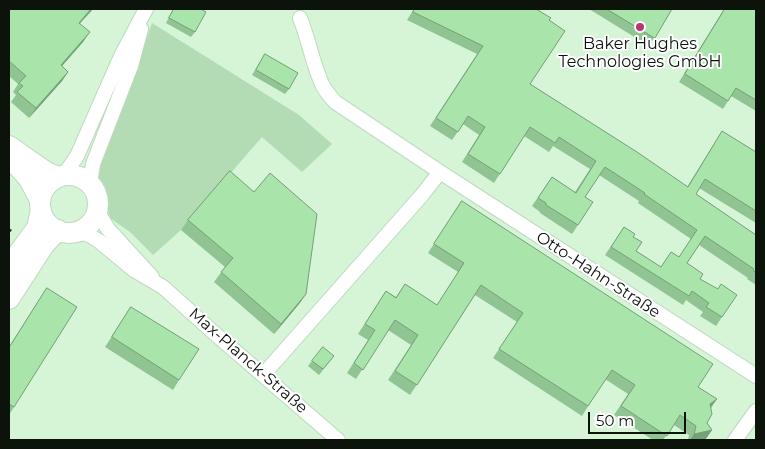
<!DOCTYPE html>
<html>
<head>
<meta charset="utf-8">
<style>
	body { margin:0 }
	#map { position:relative; width:765px; height:449px; overflow:hidden; background:#eafeea; font-family:Montserrat,sans-serif }
	canvas { display:block }
	.frame { position:absolute; inset:0; border:10px solid #0b130b; pointer-events:none }
	.scale { position:absolute; left:588px; top:412px; width:98px; height:22px; box-sizing:border-box; border:2px solid #0b130b; border-top:0; padding-left:6px; font-size:15px; line-height:18px; white-space:nowrap; color:#0b130b; -webkit-text-stroke:4px #fff; paint-order:stroke }
</style>
</head>
<body>
<div id="map">
<canvas width="765" height="449"></canvas>
<div class="frame"></div>
<div class="scale">50 m</div>
</div>
<script>
const context = document.querySelector('canvas').getContext('2d');
context.lineJoin = 'round';
function paint(path, color) {
  context.fillStyle = color;
  context.fill(path, 'evenodd');
}
function stroke(path, color, width, dash) {
  context.strokeStyle = color;
  context.lineWidth = width;
  context.lineCap = dash ? 'butt' : 'round';
  context.setLineDash(dash || []);
  context.stroke(path);
}
function label(font, color, halo, rows, align = 'center') {
  context.font = font + ' Montserrat,sans-serif';
  context.lineWidth = 4;
  context.setLineDash([]);
  context.textBaseline = 'middle';
  context.strokeStyle = halo;
  context.fillStyle = color;
  for (const [text, x, y, turn = 0] of rows) {
    context.save();
    context.translate(x, y);
    context.rotate((+turn || 0) * Math.PI / 180);
    context.textAlign = isNaN(turn) ? turn : align;
    if (halo) context.strokeText(text, 0, 0);
    context.fillText(text, 0, 0);
    context.restore();
  }
}
const built = new Path2D(`
	M9 9H756V440H9Z`);
const green = new Path2D(`
	M152 23 299 115 332 144 302 172 262 137 181 230 153 255 130 232 110 218 99 178 98 159 125 96Z`);
const street = new Path2D(`
	M300 18C309 40 313 66 323 86 326 92 331 97 335 102L440 172 756 376
	M64 175 77 156 121 56 146 9
	M90 184 93 164 131 66 141 29
	M97 211 108 229 152 277
	M77 231 89 235 99 241 134 270 163 287 213 332 338 440
	M263 375 422 195 440 172
	M735 440 756 411`);
const secondary = new Path2D(`
	M9 146 46 172 58 177
	M9 157 29 179 40 200
	M40 204a29 29 0 1 1 58 0a29 29 0 1 1-58 0Z
	M9 272 17 255 37 228 41 210
	M9 299 44 245 58 230`);
const rail = new Path2D(`
	M9 231 11 227`);
const wall = new Path2D(`
	M9 9H93L80 23 83 42 62 66 68 72 62 81 29 118 11 102 16 95 13 92 18 84 9 76Z
	M173 9H201L195 32 191 37 166 23Z
	M414 9 549 20 530 84 687 187 722 131 756 152V223L699 188 696 194 756 235V285L747 279 748 278 699 245 687 263 700 279 722 317 716 326 700 316 703 312 686 300 683 305 605 255 624 227 633 237 636 251 661 267 671 252 679 257 691 239 638 203 639 201 599 175 585 197 578 225 572 234 540 213V212L532 206 552 177 575 192 590 169 553 146 549 152 524 136 494 183 462 162 479 135 463 124 452 140 430 126 477 54 407 20Z
	M589 9H672L649 46Z
	M724 9H756V111L731 96 723 109 679 82Z
	M265 54 289 89 285 94 252 75Z
	M462 201 698 387 717 399 711 408 707 423 712 430 705 440H688L689 435 674 425 663 440H653L614 415 628 394 605 379 582 416 493 358 517 322 475 295 410 395 388 380 411 345 388 330 356 379 347 373 368 340 358 334 386 291 396 297 405 284 437 305 458 272 428 253Z
	M188 220 306 294 299 304 274 334 214 282 225 267 181 230Z
	M47 288 14 407 9 415V347Z
	M131 307 179 380 173 390 105 347Z
	M334 356 319 375 308 366 312 361Z`);
const shadedWall = new Path2D(`
	M91 9H93L72 32 79 23Z
	M90 32 83 42 54 75 61 65Z
	M68 72 62 81 29 118 36 108Z
	M306 294 299 304 274 334 281 324Z
	M717 399 710 408V404Z
	M712 430 705 440H690L694 434Z`);
const building = new Path2D(`
	M9 9H91L79 23 90 32 61 65 68 72 36 108 17 92 23 86 19 83 26 76 9 61Z
	M174 9H201L206 12 195 32 169 18Z
	M415 9H536L551 18 549 20 565 31 530 84 637 152 688 187 722 131 756 152V211L705 179 696 194 756 235V273L753 270 754 269 705 236 687 263 703 274 700 279 718 289 721 284 737 295 722 317 706 307 709 303 692 291 689 296 611 247 624 227 635 234 633 237 642 242 636 251 661 267 671 252 679 257 697 230 644 194 645 193 605 167 585 197 593 202 578 225 546 205V203L538 198 552 177 576 193 596 161 559 137 555 143 530 127 500 174 468 154 485 127 468 116 458 132 436 118 483 46 413 12Z
	M607 9H672L655 38Z
	M725 9H756V100L736 88 728 101 685 74Z
	M265 54 298 73 289 89 256 70Z
	M230 171 254 192 270 173 317 214 306 294 281 324 221 272 233 258 188 220Z
	M462 201 713 364 698 387 717 399 710 404 712 414 707 423 712 430 694 434 696 426 680 415 667 436 621 406 635 385 612 370 588 406 499 349 523 313 481 285 417 385 395 371 418 335 395 320 363 370 354 363 375 330 365 324 386 291 396 298 405 284 437 305 464 263 434 244Z
	M47 288 77 307 14 407 9 404V348Z
	M131 307 199 349 179 380 112 337Z
	M323 347 334 356 323 369 312 361Z`);
const markers = [
	[640,27,5,"#bb3475"]
];
const poiNames = [
	["Baker Hughes",640,44],
	["Technologies GmbH",640,62]
];
const streetNames = [
	["Otto-Hahn-Straße",598,275,33],
	["Max-Planck-Straße",248,361,41]
];
paint(built, '#d5f5d6');
paint(green, '#b3dcb4');
stroke(street, '#bfd8bf', 16);
stroke(secondary, '#bfd8bf', 22);
stroke(street, '#fff', 14);
stroke(secondary, '#fff', 20);
stroke(rail, '#364036', 4, [2.5, 5]);
paint(wall, '#91c493');
paint(shadedWall, '#76a078');
paint(building, '#a9e4ab');
stroke(building, '#76a078', 1);
for (const [x, y, r, color] of markers) {
  const dot = new Path2D();
  dot.arc(x, y, r, 0, 2 * Math.PI);
  context.fillStyle = color;
  context.fill(dot);
  stroke(dot, '#fff', 2);
}
label('16px', '#0b130b', '#fff', poiNames);
label('16px', '#0b130b', '#fff', streetNames);
</script>
</body>
</html>
